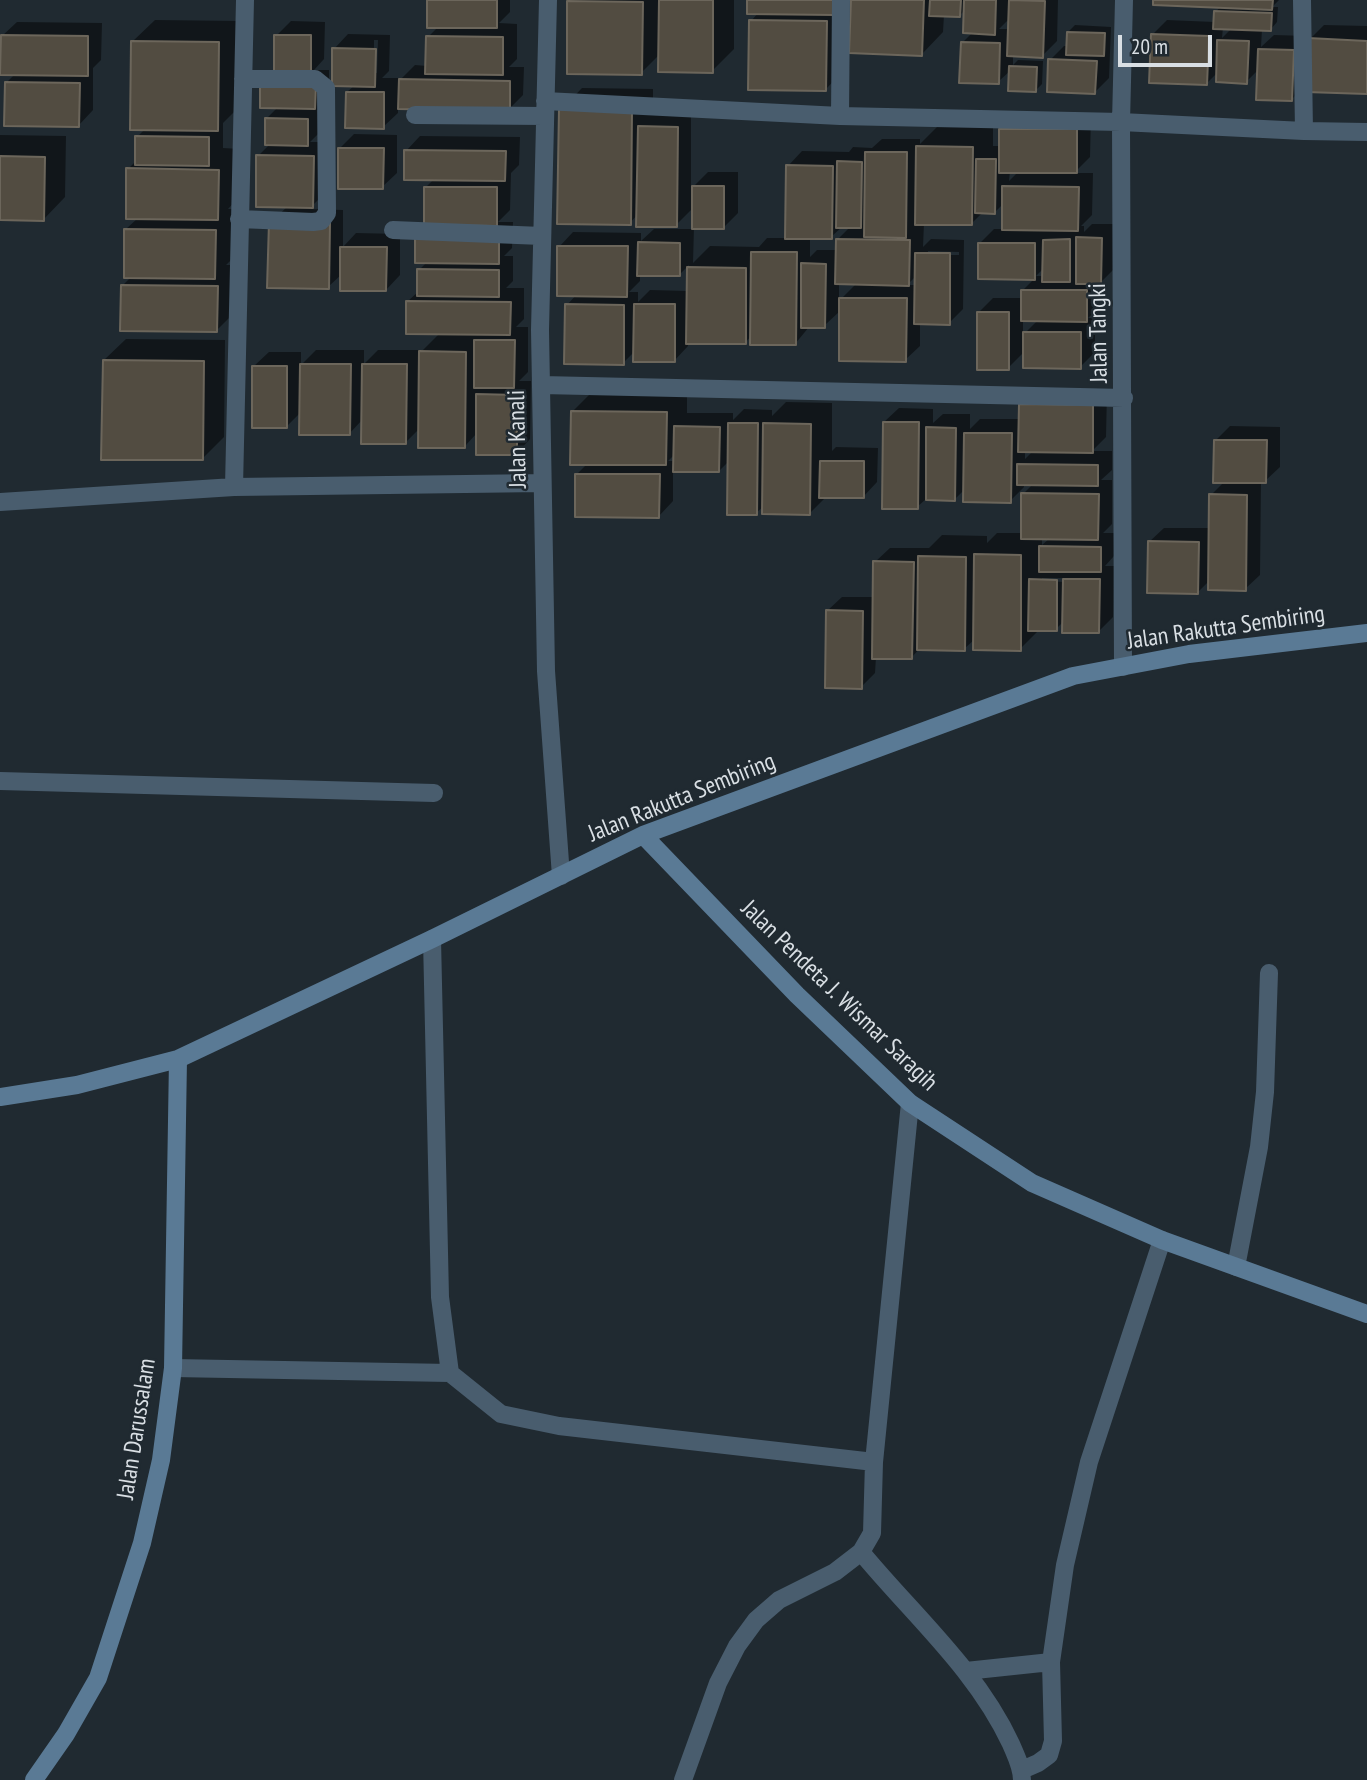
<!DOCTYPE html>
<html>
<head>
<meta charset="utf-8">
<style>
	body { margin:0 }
	#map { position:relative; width:1367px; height:1780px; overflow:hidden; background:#202a31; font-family:"PT Sans Narrow",sans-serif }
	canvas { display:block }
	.scale { position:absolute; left:1118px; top:35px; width:94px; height:32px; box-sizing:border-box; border:4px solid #d9dfe4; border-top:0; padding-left:9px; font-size:21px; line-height:24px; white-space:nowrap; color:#d9dfe4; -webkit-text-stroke:5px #202a31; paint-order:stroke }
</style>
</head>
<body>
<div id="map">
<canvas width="1367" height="1780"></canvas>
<div class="scale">20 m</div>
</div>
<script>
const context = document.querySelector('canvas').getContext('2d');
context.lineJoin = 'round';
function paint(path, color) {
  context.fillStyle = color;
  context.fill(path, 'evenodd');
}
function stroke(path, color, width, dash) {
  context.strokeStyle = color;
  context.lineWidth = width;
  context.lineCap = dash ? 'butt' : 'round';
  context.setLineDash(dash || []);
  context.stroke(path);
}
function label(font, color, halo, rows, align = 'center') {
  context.font = font + ' "PT Sans Narrow",sans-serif';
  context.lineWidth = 5;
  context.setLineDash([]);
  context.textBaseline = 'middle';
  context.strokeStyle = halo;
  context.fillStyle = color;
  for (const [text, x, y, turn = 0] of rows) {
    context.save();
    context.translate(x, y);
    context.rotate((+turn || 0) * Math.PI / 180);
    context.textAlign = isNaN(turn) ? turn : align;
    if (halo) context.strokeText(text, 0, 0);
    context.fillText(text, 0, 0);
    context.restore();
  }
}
const shadow = new Path2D(`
	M429 0H510V12L499 23 517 24V59L509 67H524L523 95 509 109 398 107V113L383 127 347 92 355 85 334 49 348 34 390 35 389 71 382 78H398V82L415 65 427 66 428 37 439 26ZM374 40H378L377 73H374Z
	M571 0H734V49L712 71 660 54 641 73 569 2Z
	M749 0H848L847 67 826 89 751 21 759 12Z
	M853 0H1058L1057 41 1042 56 1013 55V65L1018 60 1043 61 1042 84 1035 91 1011 70 998 82 963 42 973 32 965 10 960 15H944L943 32 922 54ZM1010 18 1009 29H999Z
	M1155 0H1279L1272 7H1278L1277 22 1271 29H1262L1261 47 1274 35 1307 36V42L1324 25 1367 26V92L1308 83 1291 100 1258 70 1246 82 1218 72 1207 83 1153 34 1167 20 1215 22V12L1222 6ZM1223 27 1232 28 1222 38Z
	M155 20 240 21 239 107 223 123V148L240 149 239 197 228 209H236V255L226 265H239L238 309 217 330 123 285 132 276 126 229 138 218 128 169 137 160V137L146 128 133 41Z
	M291 21 325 22 324 59 314 70H329V93L322 130 310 142H327V191L309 209 343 210V247L356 233 400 234V275L386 290 342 274 328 287 270 223 288 206 258 156 270 144 266 119 278 107 276 36Z
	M17 22 102 23 101 60 93 68V110L79 125 6 83 15 74 2 36Z
	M1075 25 1111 27 1109 78 1095 92 1050 60 1064 46H1068V32Z
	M582 88 653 89V113H691V189L708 172H738V213L723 228 694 227 693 263 710 246 759 247 767 238H787L788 166 802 151 849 152 853 147 872 148 882 139H920V144L939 125 993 126V146H1001V130L1015 115 1091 116 1090 157 1074 173H1093L1092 215 1081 226H1084V232L1092 224H1115V268L1101 282V306L1088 318H1095V352L1080 367 1025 351 1008 368 979 312 993 298H1023V290L1035 278 980 243 994 229H1004V203L995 212H983L971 224 924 223 923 247 931 239 964 240 963 309 949 323 920 322V346L905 360 841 310 824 326 809 327 795 344 752 335 745 343 688 342V346L674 361 635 351 623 363 567 305 577 294 559 247 573 232 641 233V241L654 229H693V208L676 225 638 214 630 223 561 110ZM1010 171H1019L1009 181ZM843 226H851L837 240V250H817L810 257V237H831ZM928 251 959 252V255H928ZM689 265 688 291 650 290 638 302V292H629L640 281V274L679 275ZM1044 268V276H1036ZM916 276V285H907ZM839 283H857L839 301ZM1023 319 1038 320 1023 335Z
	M354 134 397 135V173L382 187 340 148Z
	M0 135 66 136 65 197 44 219 0 218Z
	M420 136 520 137 519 165 511 173 510 210 498 222H513L512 248 504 256H513V281L506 288H524V319L516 327H528V372L519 381H531L530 439 516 454 477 433 465 446 420 428 406 442 363 419 349 434 301 412 286 427 254 366 269 352H301V365L316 350H364V364L378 350H423L440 333 408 301 419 291V270L428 261 430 223 426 187 435 178 406 151Z
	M126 339 225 340 224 437 202 459 104 360Z
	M594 390 687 391V413H733V420L744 409 772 410V416L786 402 832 403V451L836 447 878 448 877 482 863 497 827 496 810 513 764 506 756 513 730 460 719 471 673 470V501L659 516 577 474 588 463 573 411ZM675 454V461H668Z
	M1107 391 1106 437 1092 451H1112V470L1101 480H1112V524L1103 533H1115L1114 556 1105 566H1114L1113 617 1099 631 1064 621 1056 629H1040L1020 649 975 639 964 649 920 648 912 657H876L875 673 861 687 827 611 842 597H875V562L890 548H929L942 535 987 536V543L997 533H1023V494L1033 484H1024V487L1010 501 965 489 955 499H926L917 507 884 422 899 408 933 409V423L943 414H970V429L980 419H1020ZM1025 450H1034L1025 459ZM1042 537 1050 538 1042 545ZM1042 578H1066V582L1042 581Z
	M1230 426 1280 427V467L1265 481H1261L1260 575 1245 589 1210 580 1198 592 1149 542 1164 528H1210L1211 495 1225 481 1215 441Z`);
const building = new Path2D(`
	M427 0H497V28H427Z
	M659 0H713V73L658 72Z
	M747 0H834V15L747 14Z
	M851 0H924L922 56 849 53Z
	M930 0H961L960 17 929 16Z
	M964 0H996L995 35 963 33Z
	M1009 0 1045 1 1043 58 1007 56Z
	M1153 0H1273L1272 10 1153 5Z
	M567 1 643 2 642 75 567 74Z
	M1214 11 1272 13 1271 31 1213 29Z
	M749 20 827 21 826 91 748 90Z
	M1067 32 1105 33 1104 56 1066 55Z
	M1151 34 1209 36 1207 85 1149 83Z
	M1 35 88 36V76L0 75Z
	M274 35H311V75H274Z
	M426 36 503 37V75L425 74Z
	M1308 38 1367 41V94L1306 92Z
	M1217 40 1249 41 1247 84 1216 82Z
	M131 41 219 42 218 131 130 130Z
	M961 42 1000 43 999 84 959 83Z
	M332 48 376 49 375 87 332 86Z
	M1258 49 1294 50 1292 101 1256 100Z
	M1048 59 1097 61 1095 94 1047 92Z
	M1009 66 1037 67 1036 92 1008 91Z
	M399 79 510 81V111L398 109Z
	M5 82 80 83 79 127 4 126Z
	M260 83 316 84 315 109 260 108Z
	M346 92H384V129L345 128Z
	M559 109 632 110 631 225 557 224Z
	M265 118 308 119V146L265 145Z
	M638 126 678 127 677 227H636Z
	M999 129H1077V173H999Z
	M135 136 209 137V166L135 165Z
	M916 146 973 147 972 225H915Z
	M338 148H384L383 189H338Z
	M404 150 506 151 505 181 404 180Z
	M865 152H907L906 238 864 237Z
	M256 155 314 156 313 208 256 207Z
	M0 156 45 157 44 221 0 220Z
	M976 159H996L995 214 975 213Z
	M837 161 862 162 861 228H836Z
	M786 165 833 166 832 239H785Z
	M126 168 219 170 218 220 126 219Z
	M692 186H724V229H692Z
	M1002 186 1079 187 1078 231 1002 230Z
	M424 187H497V226L424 225Z
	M269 222 330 223 329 289 267 288Z
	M124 229 216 230 215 279 124 278Z
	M415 235 499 236V264L415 263Z
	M1076 237 1102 238 1101 284H1076Z
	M836 239 910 240 909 286 835 284Z
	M1070 239V282H1042L1043 240Z
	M638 242 680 243V276H637Z
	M978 243H1035V280L978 279Z
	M557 246H628L627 297 557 296Z
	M340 247H387L386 291H340Z
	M751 252H797L796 345H750Z
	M915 253H950V325L914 324Z
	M801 263 826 264 825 328H801Z
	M687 267 746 268V344H686Z
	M417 269 499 270V297L417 296Z
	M121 285 218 286 217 332 120 331Z
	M1021 290H1087V322L1021 321Z
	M839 298H907L906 362 839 361Z
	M406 301 511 302 510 335 406 334Z
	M565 304 624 305V365L564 364Z
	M634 304H675V362H633Z
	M977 312H1009V370H977Z
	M1023 332H1081V369L1023 368Z
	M474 340H515L514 388H474Z
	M419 351 466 352 465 448H418Z
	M103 360 204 361 203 460H101Z
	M300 364H351L350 435H299Z
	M362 364H407L406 444H361Z
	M252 366H287V428H252Z
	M476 394 517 395V455H476Z
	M1019 404 1093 405V453L1018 452Z
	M571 411 667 412 666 465H570Z
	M883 422H919L918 509H882Z
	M728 423H758L757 515H727Z
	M763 423 811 424 810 515 762 514Z
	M674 426 720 427 719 472H673Z
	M926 427 956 428 955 501 926 500Z
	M964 433H1012L1011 503 963 502Z
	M1214 440H1267L1266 483H1213Z
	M820 461H864V498H819Z
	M1017 464 1098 465V486L1017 485Z
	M575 474H660L659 518 575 517Z
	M1021 493 1099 494 1098 540 1021 539Z
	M1209 494 1247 495 1246 591 1208 590Z
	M1148 541 1199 542 1198 594 1147 593Z
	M1039 546 1101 547V572H1039Z
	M974 554 1021 555V651L973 650Z
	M918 556 966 557 965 651 917 650Z
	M873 561 914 562 912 659H872Z
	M1029 579 1057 580V631H1028Z
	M1063 579H1100L1099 633H1062Z
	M826 610 863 611 862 689 825 688Z`);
const street = new Path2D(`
	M548 0 540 330 546 671 561 876
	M1302 0 1304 131
	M545 101 840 116 1121 122 1304 131 1367 132
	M415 115 545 116
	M840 116 841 0
	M239 219 313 222 321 221 327 213 326 88 315 79H243
	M393 230 542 236
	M542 385 1124 398
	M234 487 245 0
	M0 502 234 487 542 483
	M1123 667 1121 122 1124 0
	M0 781 434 793
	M432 939 440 1297 450 1373 501 1414 559 1426 874 1462
	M1236 1267 1259 1147 1265 1092 1269 973
	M173 1368 450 1373
	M861 1552C913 1615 976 1669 1011 1744 1016 1756 1022 1767 1022 1780
	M966 1671 1051 1662
	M1022 1770 1038 1763 1049 1755 1053 1741 1051 1662 1065 1565 1089 1462 1162 1240
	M683 1780 718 1683 737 1646 756 1620 779 1600 835 1572 861 1552 872 1533 874 1462 910 1103`);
const secondary = new Path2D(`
	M643 835 797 995 910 1103 1032 1183 1162 1240 1367 1314
	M0 1097 77 1085 178 1059 432 939 643 835 1073 676 1189 654 1367 633
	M34 1780 66 1734 98 1678 142 1543 161 1460 173 1368 178 1059`);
const streetNames = [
	["Jalan Tangki",1099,333,-91],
	["Jalan Kanali",518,439,-91],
	["Jalan Rakutta Sembiring",1226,628,-8],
	["Jalan Rakutta Sembiring",682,798,-22],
	["Jalan Pendeta J. Wismar Saragih",839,996,44],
	["Jalan Darussalam",137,1429,-81]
];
paint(shadow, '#0007');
paint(building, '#524c41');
stroke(building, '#6c665b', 2);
stroke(street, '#495d6e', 18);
stroke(secondary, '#5a7a95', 18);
label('24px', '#d9dfe4', '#202a31', streetNames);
</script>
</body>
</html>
